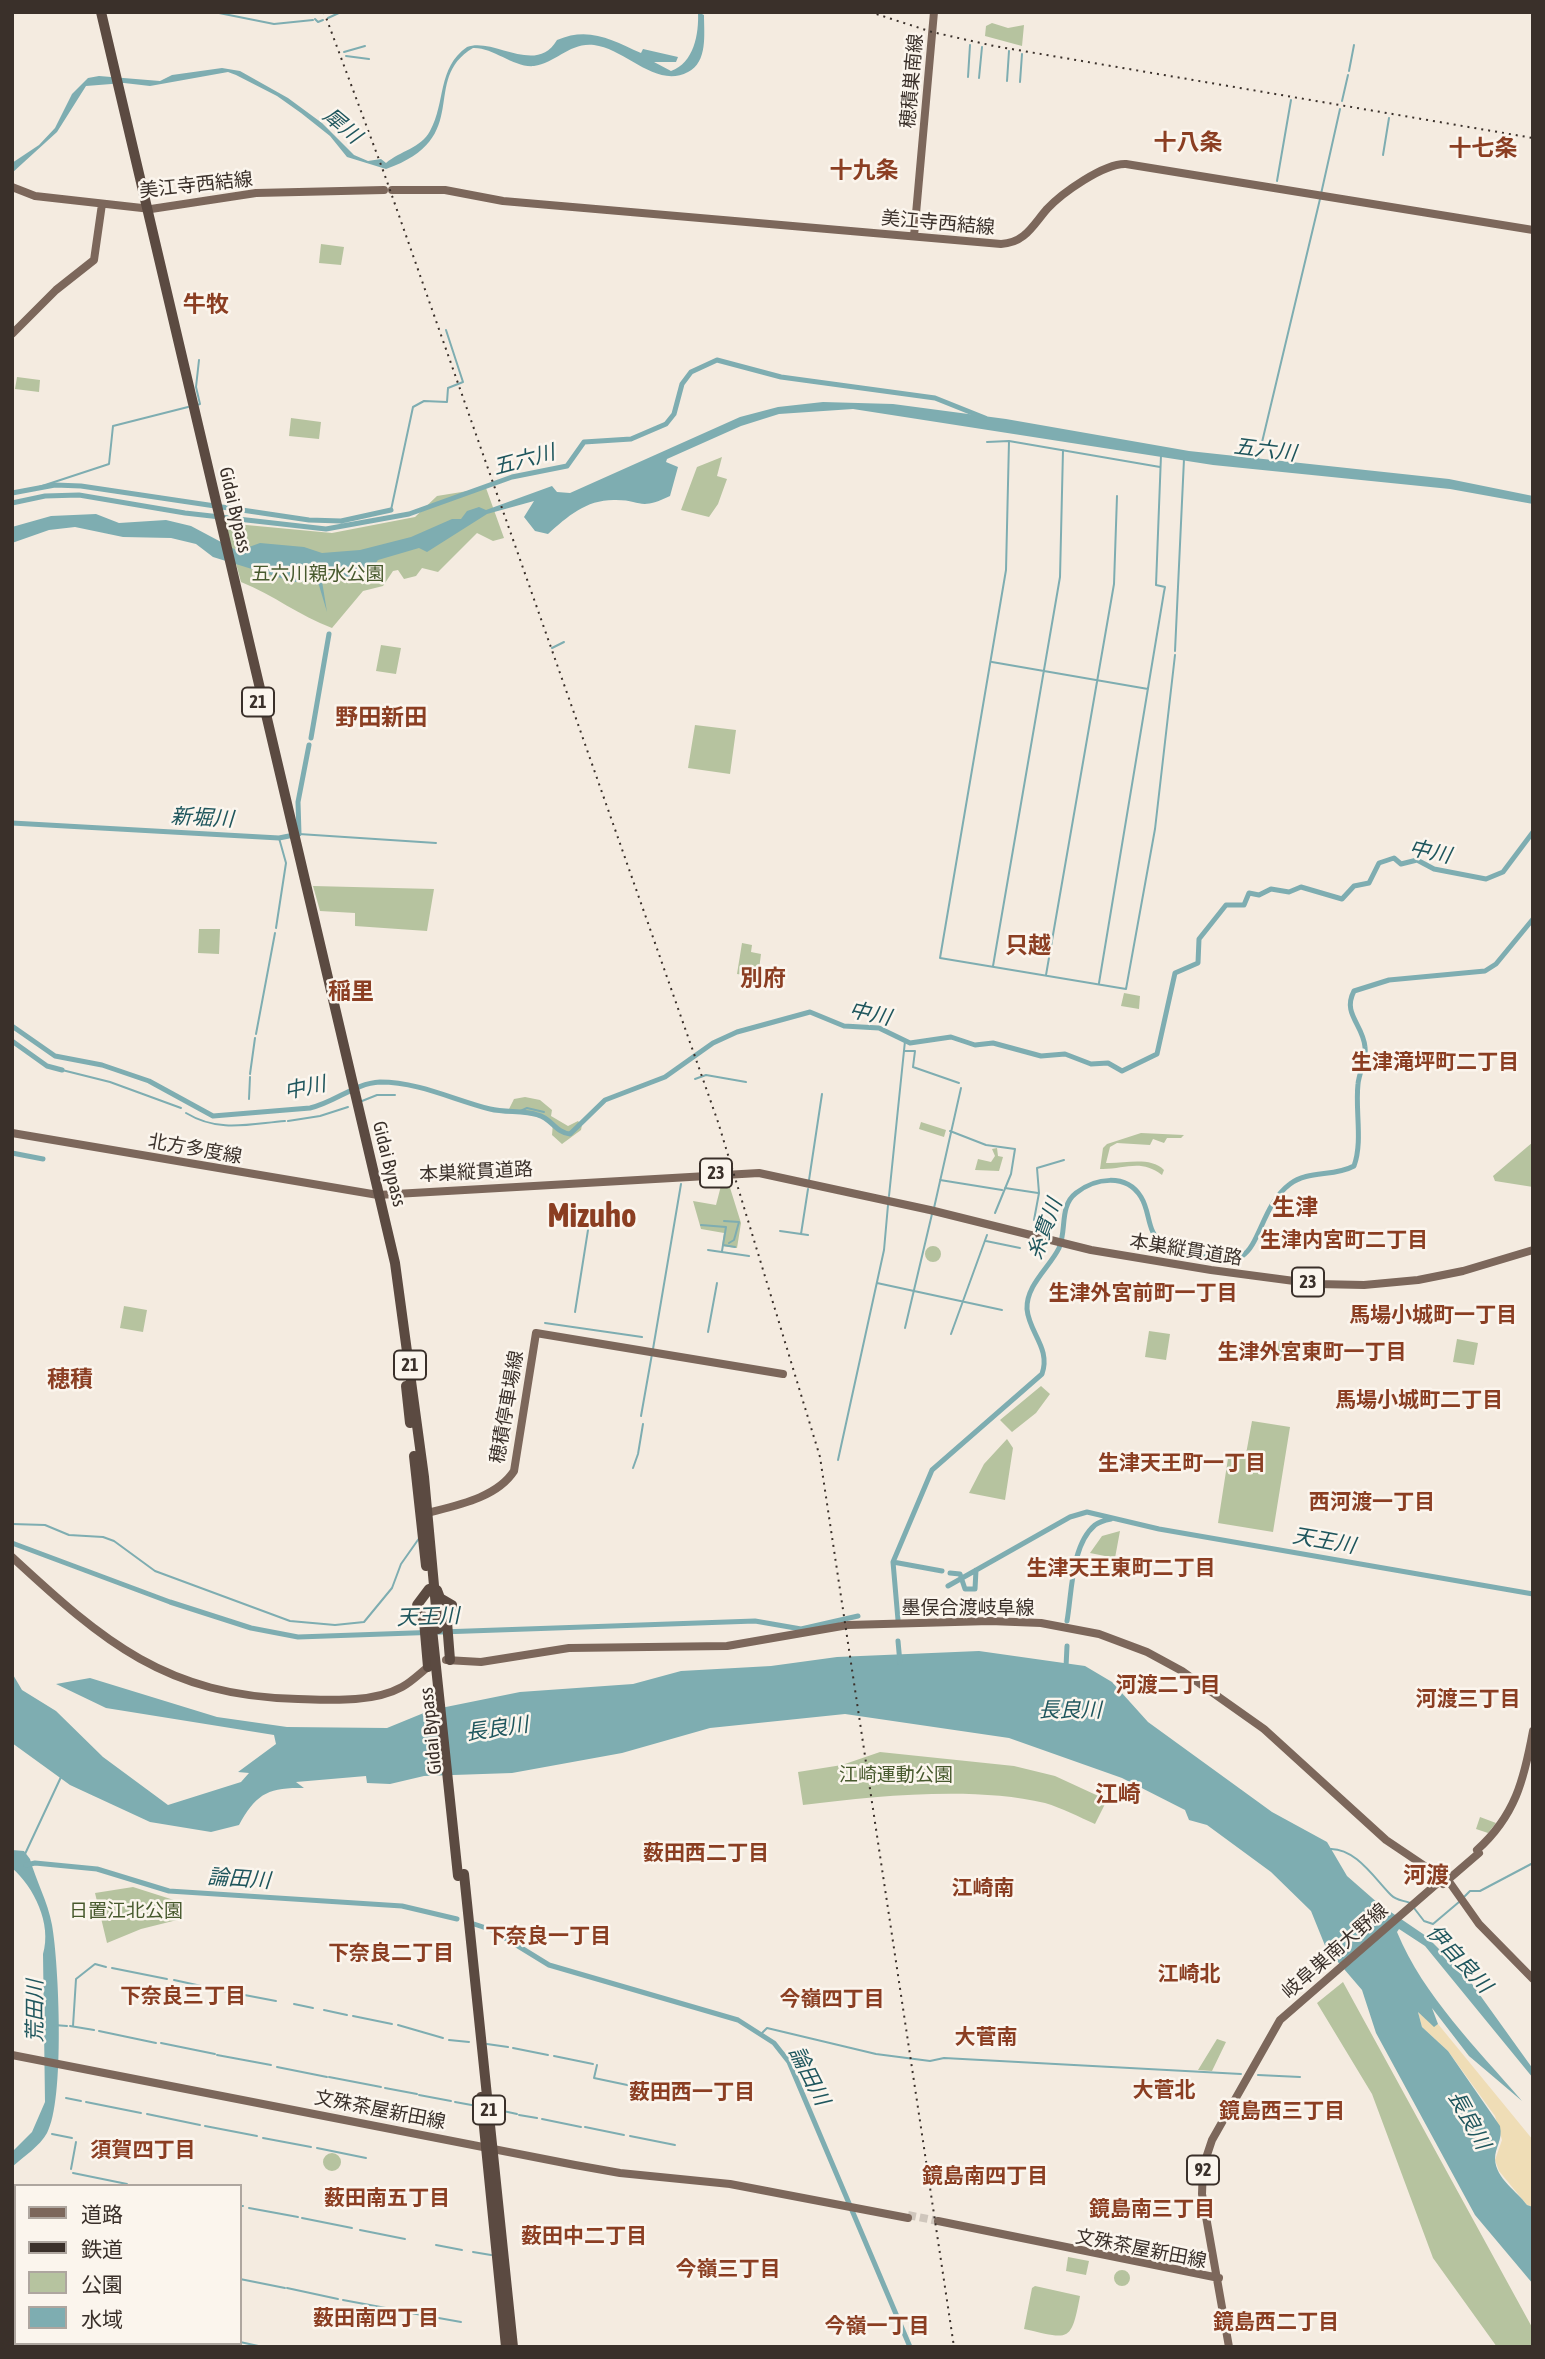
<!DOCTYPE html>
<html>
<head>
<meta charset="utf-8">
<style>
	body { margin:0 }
	#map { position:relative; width:1545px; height:2359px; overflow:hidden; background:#f4ebe0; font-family:"Asap Condensed","Noto Sans JP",sans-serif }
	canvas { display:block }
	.frame { position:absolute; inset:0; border:14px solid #3a302a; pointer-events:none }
	.legend { position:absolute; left:14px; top:2184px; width:228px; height:161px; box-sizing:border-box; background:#fbf5ed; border:2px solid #aea69f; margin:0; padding:9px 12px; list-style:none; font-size:21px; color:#3a302a }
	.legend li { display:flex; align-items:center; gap:14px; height:35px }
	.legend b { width:35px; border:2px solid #aea69f }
</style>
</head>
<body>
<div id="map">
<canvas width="1545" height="2359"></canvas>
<div class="frame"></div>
<ul class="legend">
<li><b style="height:9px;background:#7c675b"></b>道路</li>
<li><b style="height:9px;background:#3a302a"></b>鉄道</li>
<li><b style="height:19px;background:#b6c39f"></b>公園</li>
<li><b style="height:19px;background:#7eadb1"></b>水域</li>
</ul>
</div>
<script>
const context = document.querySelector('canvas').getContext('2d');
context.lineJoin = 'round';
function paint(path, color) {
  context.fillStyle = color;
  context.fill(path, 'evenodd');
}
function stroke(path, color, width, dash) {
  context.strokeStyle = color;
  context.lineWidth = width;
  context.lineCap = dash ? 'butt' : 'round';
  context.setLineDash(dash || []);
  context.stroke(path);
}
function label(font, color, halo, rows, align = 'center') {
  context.font = font + ' "Asap Condensed","Noto Sans JP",sans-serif';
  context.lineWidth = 5;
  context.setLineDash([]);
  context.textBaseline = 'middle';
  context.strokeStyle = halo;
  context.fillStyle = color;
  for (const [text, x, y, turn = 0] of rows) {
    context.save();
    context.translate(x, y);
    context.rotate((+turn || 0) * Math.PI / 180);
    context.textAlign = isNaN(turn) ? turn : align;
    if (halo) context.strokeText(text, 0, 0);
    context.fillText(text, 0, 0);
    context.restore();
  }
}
const green = new Path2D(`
	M992 23 1008 28 1024 25 1022 46 985 36 986 26Z
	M321 244 344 247 341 265 319 263Z
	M17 377 40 380 39 392 15 389Z
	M291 418 321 422 319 439 289 436Z
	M722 457 717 476 727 479 718 504 709 517 681 510 697 467Z
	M486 488 504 538 493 541 477 533 438 572 422 568 416 576 404 579 398 570 393 571 383 586 363 591 332 628C299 616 274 595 241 582L225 523 332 533 415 517 437 496Z
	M381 645 401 648 396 674 376 671Z
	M695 725 736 730 730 774 688 768Z
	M313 886 434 889 427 931 355 926V913L320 911Z
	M199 929H220L219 954 198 953Z
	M742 943 752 945 751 952 761 954 758 977 737 974Z
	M1124 993 1140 996 1139 1009 1121 1006Z
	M525 1097 540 1100 552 1110 551 1116 568 1126 578 1121 582 1125 581 1130 562 1144 552 1135 553 1123 539 1113 508 1111 514 1099Z
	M921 1122 946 1130 944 1137 919 1129Z
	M1141 1133 1184 1135 1181 1138H1167L1164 1143 1153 1139 1150 1145 1117 1143 1110 1147 1106 1163C1124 1164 1150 1156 1164 1170L1162 1175C1140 1158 1124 1170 1100 1169L1103 1148 1107 1144Z
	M1533 1142V1187L1495 1181 1493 1176Z
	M997 1148 998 1156 1003 1157 999 1171 975 1170 978 1159 991 1162 995 1156 992 1149Z
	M723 1178H727L741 1223 737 1248 722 1246 724 1233 701 1229 693 1201 716 1205Z
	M925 1254a8 8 0 1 1 16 0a8 8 0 1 1-16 0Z
	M124 1306 147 1310 143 1332 120 1328Z
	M1149 1331 1170 1334 1166 1360 1145 1357Z
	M1457 1339 1478 1343 1474 1365 1453 1362Z
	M1279 1341 1301 1342 1298 1362 1276 1359Z
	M1041 1386 1050 1394 1036 1413 1012 1432 1000 1420Z
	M1252 1421 1290 1427 1273 1532 1218 1523 1229 1452 1246 1454Z
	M1007 1439 1013 1448 1005 1500 969 1493 984 1464Z
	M1120 1531 1115 1558 1090 1553 1102 1536Z
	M880 1752 1014 1766 1055 1776 1107 1800 1095 1824C1079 1817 1062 1808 1045 1803 973 1786 876 1796 803 1805L798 1772 842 1765Z
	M1480 1817 1496 1823 1488 1833 1476 1829Z
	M133 1887 177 1901 181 1919 141 1929 107 1943 95 1893Z
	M1343 1982 1533 2329V2347H1497L1433 2258 1372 2094 1317 2003Z
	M1217 2039 1226 2042 1212 2071 1198 2070Z
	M323 2162a9 9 0 1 1 18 0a9 9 0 1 1-18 0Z
	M1068 2257 1089 2261 1086 2275 1066 2271Z
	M1114 2278a8 8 0 1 1 16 0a8 8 0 1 1-16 0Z
	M1035 2286 1080 2296C1071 2344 1069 2339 1024 2329L1032 2288Z`);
const sand = new Path2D(`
	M1418 2012 1434 2026 1438 2024 1533 2140V2207L1527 2205 1499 2171 1495 2160 1502 2140 1495 2116 1448 2051 1422 2027Z`);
const water = new Path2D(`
	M698 12 704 15C704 34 708 62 688 72 656 89 626 49 594 45 570 42 556 63 534 66 514 68 493 47 473 48 419 80 475 138 386 169L347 157 330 136 301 113 277 96 236 75 228 72 150 86 124 83 86 86 57 132 12 173V163L39 145 55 128 72 94 88 78 99 76 160 81 172 75 222 68 240 71 288 98 322 123 354 155 368 161 381 159 386 163C400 151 421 148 430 131 446 102 437 68 467 47 494 37 536 76 557 40 589 26 612 40 641 53L643 49 678 57 676 62H654L671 71C694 63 699 34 698 12Z
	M823 402 893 404 1006 419 1189 451 1449 479 1533 496V504L1450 489 1213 465 853 409 779 414 741 426 667 459 666 462 678 467 670 496C639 511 642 500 616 500 587 499 568 516 548 534L535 531 524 517 534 501 487 514 427 552 419 548 378 560 368 574 322 581 327 612 318 582H294L213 557 196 544 171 538 123 537 75 527 49 530 12 543V527L51 516 96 514 119 523 166 520 191 526 238 551 260 543 304 547 322 553 360 550 411 537 452 519H461L467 511 479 507 486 510 552 486 557 492 570 493 740 417 778 407Z
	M979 1651 1085 1666 1112 1682 1148 1722 1272 1812 1327 1842 1347 1876 1379 1904 1426 1936 1467 1977 1533 2069V2078L1425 1946 1399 1929 1397 1932C1424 1997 1477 2048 1522 2101L1469 2056 1432 2008 1438 2024 1434 2027 1418 2012 1422 2027 1448 2051 1500 2126C1503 2140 1495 2147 1495 2159 1496 2179 1517 2191 1527 2205L1533 2207V2284L1475 2215 1376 2033 1362 1990 1326 1948 1311 1911 1271 1872 1207 1825 1189 1820 1185 1810 1122 1778 1009 1738 845 1714 710 1728 622 1753 512 1773 424 1776 390 1784 367 1783 366 1776 296 1782 304 1788C268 1787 256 1794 239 1825L211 1832 150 1822 70 1785 12 1743V1673L22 1690 56 1711 103 1757 168 1805 241 1782 249 1773 238 1772 276 1744 274 1735 106 1708 56 1684 90 1678 217 1717 287 1727 387 1728 431 1710 520 1692 633 1684 681 1671 771 1666 837 1657Z
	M12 1850 24 1851 30 1859C36 1881 48 1902 52 1925 59 1964 65 2101 47 2133 40 2146 23 2157 12 2167V2152L32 2132 45 2102 43 1954C52 1924 34 1887 12 1868Z`);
const stream = new Path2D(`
	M214 12 274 24 313 20
	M328 18 341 12
	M315 19 318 22 323 20
	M344 52 365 46
	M346 56 369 59
	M1349 71 1354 45
	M968 77 970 45
	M979 78 982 47
	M1007 81 1009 51
	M1020 82 1022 54
	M1342 101 1348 75
	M1383 155 1389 118
	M1277 181 1291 100
	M1321 194 1340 109
	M197 405 200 404 196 387 199 360
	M1009 441 1006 570 940 958 1126 989 1155 829 1175 655
	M987 442 1009 441 1160 467
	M1258 459 1320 199
	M36 488 109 464 113 426 188 407
	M391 510 413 407 424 401 447 402 448 388 463 382 446 330
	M552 648 564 642
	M1175 651 1184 459
	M992 662 1148 689
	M299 834 436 843
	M276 928 286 863 279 838
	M993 966 1060 577 1063 450
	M1046 975 1114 584 1117 496
	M1099 983 1164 592 1165 587 1156 585 1161 455
	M256 1034 275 933
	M904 1051H915L913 1067 959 1083
	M62 1070 110 1082 181 1108
	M250 1074 255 1038
	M695 1079 706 1075 746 1082
	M249 1099 250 1077
	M362 1101 377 1095H395
	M186 1113C219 1133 249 1124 285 1121
	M516 1113 527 1108 544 1112
	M288 1121 320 1116 348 1107
	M950 1131 986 1145 1015 1149 1011 1174 995 1213
	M809 1180 822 1094
	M940 1180 1002 1190
	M1005 1188 1038 1193
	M889 1196 905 1041
	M934 1208 961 1088
	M1034 1220 1039 1193 1037 1168 1064 1160
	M724 1221 739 1222 734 1240 729 1243
	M701 1225 726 1227 722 1251
	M780 1231 808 1235
	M801 1234 808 1189
	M986 1241 1020 1248
	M723 1245 735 1247
	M708 1250 749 1256
	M877 1283 1002 1310
	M575 1312 588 1230
	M545 1323 642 1337
	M905 1328 932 1214
	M708 1332 717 1283
	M951 1334 987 1235
	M1281 1352a7 7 0 1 1 14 0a7 7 0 1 1-14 0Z
	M653 1349 681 1184
	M641 1416 652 1354
	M838 1460 884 1250 888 1205
	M633 1468 638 1454 643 1424
	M12 1524 45 1525 69 1535 103 1537 114 1541 155 1571 290 1621 335 1625 364 1622 392 1588 401 1564 420 1537
	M1329 1849C1355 1847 1375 1879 1391 1895 1397 1901 1403 1900 1410 1903
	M25 1854 61 1777
	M1463 1898 1470 1891H1480L1533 1863
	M1414 1908 1424 1921 1433 1924 1459 1902
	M112 1968 167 1979
	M174 1980 215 1989
	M213 1989 276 2001
	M294 2004 313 2008
	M324 2010 347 2015
	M353 2016 392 2024
	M54 2025 67 2026
	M398 2025 443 2038
	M70 2026 94 2030
	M73 2026 76 1979 95 1964 106 1967
	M99 2031 156 2043
	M761 2034 767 2028 876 2054 930 2061 944 2058 1241 2074
	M449 2040 469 2042
	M161 2043 215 2054
	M487 2044 508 2047
	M513 2048 548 2055
	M217 2055 271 2065
	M554 2056 593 2064
	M597 2065 594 2078 632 2086
	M277 2067 327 2077
	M1258 2075 1300 2077
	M329 2077 381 2087
	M385 2088 417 2094
	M419 2095 451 2101
	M66 2098 81 2101
	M86 2102 141 2113
	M455 2102 477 2106
	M494 2109 517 2114
	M147 2114 200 2125
	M519 2115 537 2118
	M542 2119 581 2127
	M205 2126 257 2136
	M585 2127 624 2135
	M52 2134 72 2138
	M630 2136 675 2145
	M263 2138 311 2147
	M317 2148 366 2158
	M71 2169 76 2142
	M73 2173 127 2184
	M133 2185 138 2186
	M240 2206H243
	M249 2208 298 2217
	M302 2218 352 2228
	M360 2230 405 2239
	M12 2234 16 2235
	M436 2245 462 2250
	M473 2252 491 2255
	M240 2279 285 2288
	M287 2288 338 2299
	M343 2300 402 2311
	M405 2312 461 2322
	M240 2342 263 2347`);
const river = new Path2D(`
	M12 493 55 485 81 486 309 520 341 521 391 510
	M12 503 45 496 79 495 185 513 326 529 409 514 512 477 567 466 584 442 631 439 666 424 674 414 682 384 691 372 717 360 781 377 935 398 985 418
	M311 738 329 634
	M12 823 279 838 299 834 298 802 309 745
	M12 1026 55 1056 102 1065 149 1081 213 1116 310 1108C334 1103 355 1083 380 1082 419 1082 454 1100 490 1109 506 1113 523 1110 538 1115 551 1118 556 1133 570 1134L605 1100 665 1077 713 1043 737 1032 810 1012 844 1026 879 1028 910 1043 951 1037 975 1045 993 1043 1041 1056 1065 1054 1091 1064 1108 1063 1122 1071 1157 1054 1175 973 1198 963 1199 939 1226 905H1244L1249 893 1259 895 1271 889 1289 892 1301 887 1342 899 1354 886 1369 883 1379 863 1394 858 1401 864 1417 860 1434 869 1486 879 1503 872 1533 832
	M12 1041 47 1066 62 1070
	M12 1153 43 1159
	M12 1543 170 1602 251 1628 298 1637 755 1621 801 1629 858 1616
	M893 1562 942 1571
	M950 1573 960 1574 965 1589H975L976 1570
	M948 1586 1070 1517 1087 1512 1159 1529 1533 1594
	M898 1620 893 1562 932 1470 1042 1374C1051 1348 1029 1333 1027 1309 1026 1285 1050 1267 1059 1248 1067 1230 1059 1206 1076 1193 1095 1178 1126 1173 1141 1197 1151 1213 1146 1232 1163 1244 1182 1258 1219 1256 1242 1256 1260 1245 1263 1204 1290 1184 1308 1170 1334 1177 1354 1166 1363 1141 1355 1111 1358 1084 1359 1072 1367 1059 1365 1047 1363 1024 1342 1014 1354 991L1389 980 1485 971 1496 964 1533 919
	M1067 1621C1072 1593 1071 1545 1095 1525 1099 1522 1106 1520 1111 1519
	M898 1641 900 1663
	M1066 1667 1067 1646
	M26 1865 35 1863 97 1869 169 1891 402 1906 457 1919
	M474 1924 492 1930 549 1965 738 2020 774 2043 789 2062 910 2347`);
const majorTunnel = new Path2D(`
	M908 2215 938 2221`);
const major = new Path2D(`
	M12 187 35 196 151 209 256 193 384 190
	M392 190H445L503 201 1001 244C1025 243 1033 225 1047 209 1062 193 1104 163 1126 164L1533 230
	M914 236 934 12
	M12 334 56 290 94 260 102 204
	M12 1133 378 1195 759 1173 930 1210 1091 1250 1211 1270 1317 1284 1364 1285 1418 1280 1463 1271 1533 1250
	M423 1514C453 1506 496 1499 514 1471L536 1333 783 1374
	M12 1557C104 1642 166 1696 298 1699 330 1700 373 1703 402 1687 413 1681 422 1671 432 1664
	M446 1660 481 1662 569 1648 727 1646 848 1625 990 1621 1041 1623 1099 1634 1147 1652 1182 1671 1264 1729 1386 1840 1450 1883 1479 1924 1533 1979
	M1477 1850C1515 1816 1524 1780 1533 1731
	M12 2055 575 2165 620 2173 730 2184 908 2218
	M938 2221 1219 2278
	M1229 2347 1202 2194 1203 2167 1212 2140 1280 2020 1440 1881`);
const highway = new Path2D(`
	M101 12 395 1263 424 1477 438 1629
	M406 1386 410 1423
	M414 1456 426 1566
	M437 1590 440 1598 452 1605 447 1622 450 1660
	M428 1667 424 1621 417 1605 429 1589
	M464 1874 513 2347
	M481 2097 506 2347`);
const rail = new Path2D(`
	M324 12 384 173 718 1122 820 1457 954 2347
	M870 12 932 32 994 46 1533 138`);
const majorBridge = new Path2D(`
	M1443 1884 1479 1853`);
const highwayBridge = new Path2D(`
	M432 1629 458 1876`);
const shields = [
	[258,702,32],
	[716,1173,32],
	[1308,1282,32],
	[410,1365,32],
	[489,2110,32],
	[1203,2170,32]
];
const shieldNames = [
	["21",258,702],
	["23",716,1173],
	["23",1308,1282],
	["21",410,1365],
	["21",489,2110],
	["92",1203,2170]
];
const streetNames = [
	["穂積巣南線",912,81,-85],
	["美江寺西結線",196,185,-6],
	["美江寺西結線",938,223,5],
	["Gidai Bypass",235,510,77],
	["北方多度線",195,1149,10],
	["Gidai Bypass",389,1164,76],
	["本巣縦貫道路",476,1172,-3],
	["本巣縦貫道路",1186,1250,9],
	["穂積停車場線",507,1407,-80],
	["墨俣合渡岐阜線",968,1608],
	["Gidai Bypass",431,1731,-96],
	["岐阜巣南大野線",1335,1951,-41],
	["文殊茶屋新田線",380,2110,11],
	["文殊茶屋新田線",1141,2249,11]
];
const parkNames = [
	["五六川親水公園",318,574],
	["江崎運動公園",896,1775],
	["日置江北公園",126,1911]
];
const waterNames = [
	["犀川",342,126,40],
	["五六川",1265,450,7],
	["五六川",524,460,-15],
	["新堀川",202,818,3],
	["中川",1430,852,12],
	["中川",870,1014,12],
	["中川",305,1088,-12],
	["糸貫川",1045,1229,-70],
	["天王川",1324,1541,10],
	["天王川",428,1617,-2],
	["長良川",1070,1710],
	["長良川",497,1729,-8],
	["論田川",239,1879,4],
	["伊自良川",1459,1959,47],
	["荒田川",35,2011,-90],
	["論田川",809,2076,63],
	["長良川",1469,2120,61]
];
const neighbourhoodNames = [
	["生津滝坪町二丁目",1435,1062],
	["生津内宮町二丁目",1344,1240],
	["生津外宮前町一丁目",1143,1293],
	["馬場小城町一丁目",1433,1315],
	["生津外宮東町一丁目",1312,1352],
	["馬場小城町二丁目",1419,1400],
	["生津天王町一丁目",1182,1463],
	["西河渡一丁目",1372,1502],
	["生津天王東町二丁目",1121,1568],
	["河渡二丁目",1168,1685],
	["河渡三丁目",1468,1699],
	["薮田西二丁目",706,1853],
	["江崎南",983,1888],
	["下奈良一丁目",548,1936],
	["下奈良二丁目",391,1953],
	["江崎北",1189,1974],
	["下奈良三丁目",183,1996],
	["今嶺四丁目",832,1999],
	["大菅南",986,2037],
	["大菅北",1164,2090],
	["薮田西一丁目",692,2092],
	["鏡島西三丁目",1282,2111],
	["須賀四丁目",143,2150],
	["鏡島南四丁目",985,2176],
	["薮田南五丁目",387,2198],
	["鏡島南三丁目",1152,2209],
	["薮田中二丁目",584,2236],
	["今嶺三丁目",728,2269],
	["薮田南四丁目",376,2318],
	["鏡島西二丁目",1276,2322],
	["今嶺一丁目",877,2326]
];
const quarterNames = [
	["十八条",1188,143],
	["十七条",1483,149],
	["十九条",864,171],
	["牛牧",206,305],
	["野田新田",381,718],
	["只越",1028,946],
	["別府",763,979],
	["稲里",351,992],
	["生津",1295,1208],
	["穂積",70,1380],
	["江崎",1118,1795],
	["河渡",1426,1876]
];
const townNames = [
	["Mizuho",592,1217]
];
paint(green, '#b6c39f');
paint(sand, '#efddb6');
paint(water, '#7eadb1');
stroke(stream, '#7eadb1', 2);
stroke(river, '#7eadb1', 5);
stroke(majorTunnel, '#cfc6bc', 8, [8, 4]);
stroke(major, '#7c675b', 8);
stroke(highway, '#5b4a41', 10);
stroke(rail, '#3a302a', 2, [2, 5]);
stroke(majorBridge, '#7c675b', 8);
stroke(highwayBridge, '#5b4a41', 10);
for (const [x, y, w] of shields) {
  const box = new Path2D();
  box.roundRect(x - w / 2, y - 14.5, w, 29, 5);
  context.fillStyle = '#fbf5ed';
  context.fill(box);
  stroke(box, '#3a302a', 2);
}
label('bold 18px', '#3a302a', null, shieldNames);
label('19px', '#3a302a', '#fbf5ed', streetNames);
label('19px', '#47592d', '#fbf5ed', parkNames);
label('italic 21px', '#1f565d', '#fbf5ed', waterNames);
label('bold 21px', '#8b3e22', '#fbf5ed', neighbourhoodNames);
label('bold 23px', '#8b3e22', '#fbf5ed', quarterNames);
label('bold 33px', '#8b3e22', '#fbf5ed', townNames);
</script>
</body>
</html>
